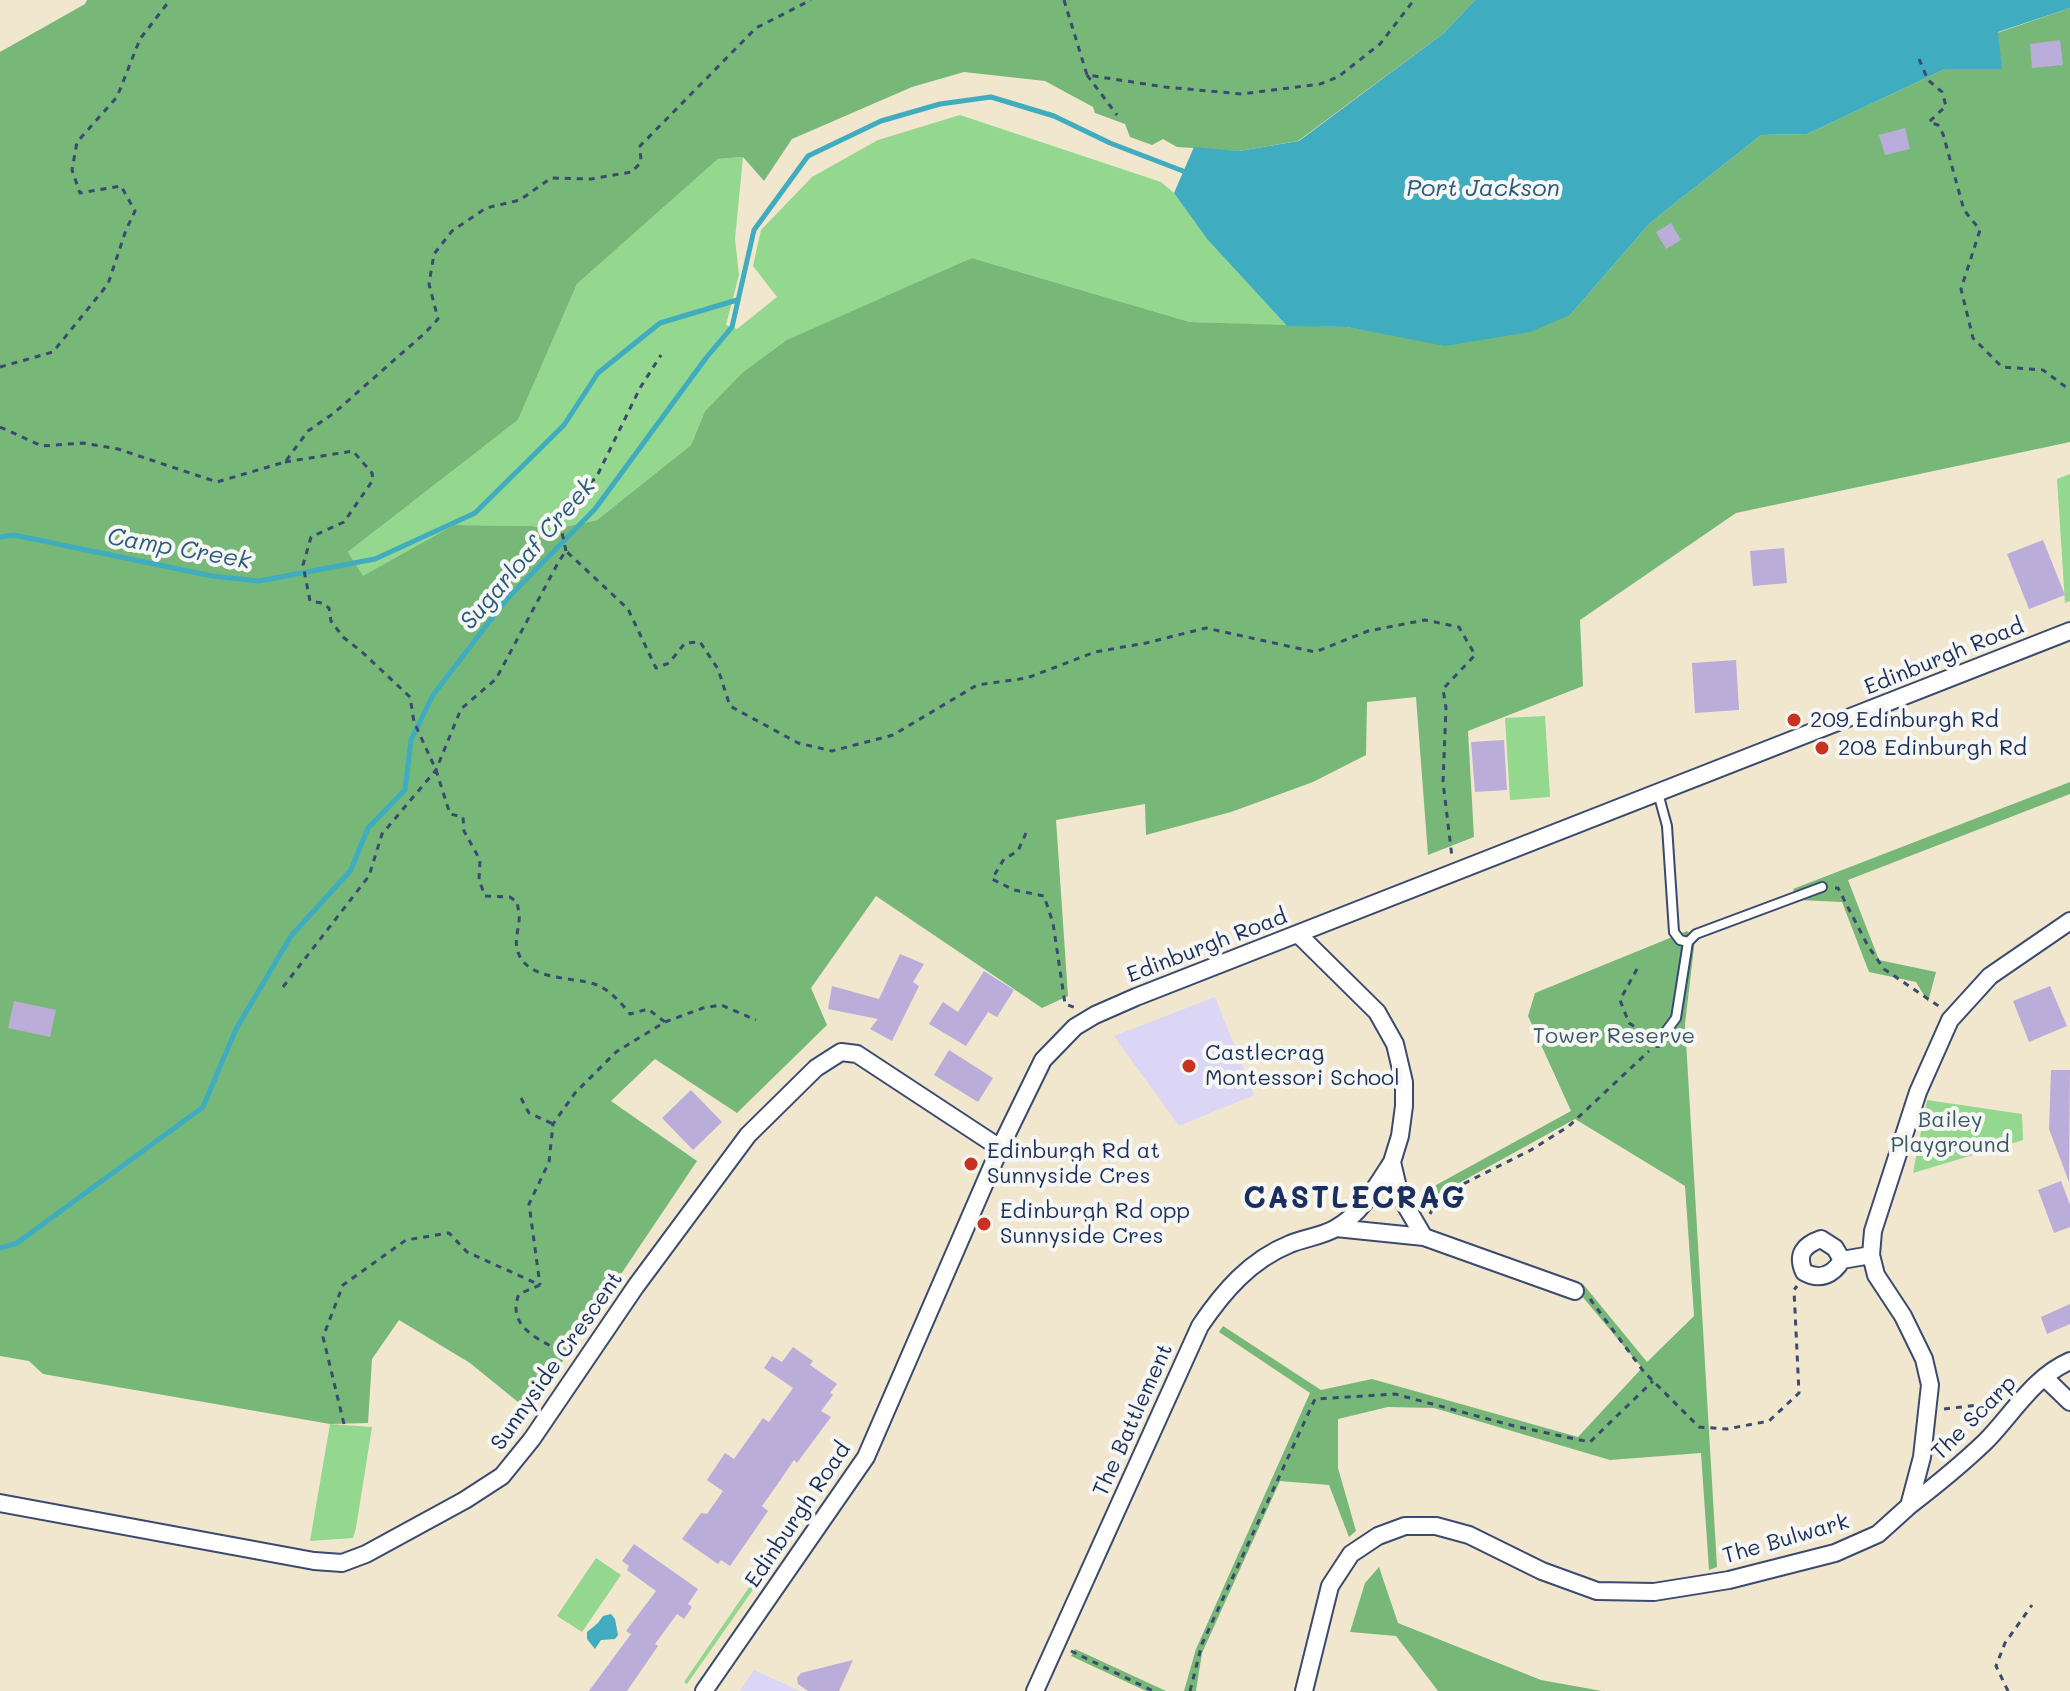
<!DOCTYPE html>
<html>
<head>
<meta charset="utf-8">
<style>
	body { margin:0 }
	canvas { display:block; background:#f1e6ce }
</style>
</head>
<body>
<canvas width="2070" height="1691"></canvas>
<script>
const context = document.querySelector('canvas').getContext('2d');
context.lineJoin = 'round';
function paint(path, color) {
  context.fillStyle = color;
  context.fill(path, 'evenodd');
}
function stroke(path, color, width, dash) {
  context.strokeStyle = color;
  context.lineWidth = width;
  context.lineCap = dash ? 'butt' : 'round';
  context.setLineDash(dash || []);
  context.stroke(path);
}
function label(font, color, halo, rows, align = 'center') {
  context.font = font + ' Mali,sans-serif';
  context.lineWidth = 8;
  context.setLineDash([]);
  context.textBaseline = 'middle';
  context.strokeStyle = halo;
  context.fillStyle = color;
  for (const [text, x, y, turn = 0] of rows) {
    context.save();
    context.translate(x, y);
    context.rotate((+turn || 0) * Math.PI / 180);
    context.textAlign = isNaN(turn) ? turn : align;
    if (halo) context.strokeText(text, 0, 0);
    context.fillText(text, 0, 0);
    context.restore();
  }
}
const built = new Path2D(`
	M1215 997 1254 1095 1179 1126 1114 1036Z
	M754 1670 800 1691H740Z`);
const green = new Path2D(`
	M960 115 1161 182 1174 193 1207 239 1287 326 1190 322 972 258 742 373 705 411 691 445 597 520 550 530 532 526 454 525 363 577 348 552 518 420 577 284 718 159 743 157 735 239 739 275 726 325 737 329 777 297 753 266 761 230 812 177 878 140Z
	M2070 474V601L2065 603 2057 479Z
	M1545 716 1550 797 1510 800 1505 718Z
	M1927 1100 2022 1114 2023 1140 1913 1173Z
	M330 1424 372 1427 356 1528 353 1538 310 1541Z
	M596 1558 621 1575 582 1632 557 1616Z
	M763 1567 766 1571 687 1684 684 1682Z`);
const forest = new Path2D(`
	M87 0H1475L1444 33 1298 141 1239 151 1177 147 1163 139 1152 145 1130 137 1125 124 1095 113 1093 107 1045 81 964 72 912 87 792 139 764 181 743 157 718 159 577 284 518 420 348 552 363 576 454 525 532 526 550 530 597 520 691 445 705 411 742 373 787 340 972 258 1190 322 1347 327 1382 333 1570 315 1650 223 1761 135 1807 134 1945 69H2001L1997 33 2070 8V442L1736 513 1580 620 1583 686 1468 731 1474 837 1428 855 1416 697 1367 702 1366 755 1313 782 1231 812 1146 835 1145 804 1056 820 1068 996 1042 1008 876 896 811 988 827 1025 737 1113 655 1059 611 1101 697 1161 529 1411 470 1363 399 1320 372 1359 368 1423 330 1424 43 1374 29 1361 0 1356V52L85 4Z
	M2070 782V794L1848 880 1879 960 1936 972 1928 1002 1916 982 1869 972 1842 902 1798 900 1793 889Z
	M1687 931 1695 939 1685 1024 1717 1567 1709 1570 1701 1453 1610 1460 1434 1408 1388 1407 1338 1419V1468L1356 1531 1349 1537 1329 1485 1280 1481 1202 1653 1196 1691H1184L1196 1649 1310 1393 1219 1332 1223 1326 1321 1390 1372 1379 1578 1437 1642 1368 1576 1289 1583 1284 1647 1362 1694 1316 1685 1186 1575 1119 1432 1198 1427 1190 1571 1111 1528 1016 1535 993Z
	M1379 1567 1398 1623 1541 1680 1602 1691H1438L1396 1636 1350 1632 1365 1583Z
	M1075 1649 1166 1691H1146L1071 1656Z`);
const water = new Path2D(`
	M1475 0H2070V8L1998 32 2002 69H1945L1807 134 1761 135 1650 223 1570 315 1530 332 1445 346 1347 327 1287 326 1207 239 1174 193 1194 147 1239 151 1299 141 1444 33Z
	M611 1614 615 1619 618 1635 615 1639 601 1640 595 1649 587 1639V1632L598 1623 603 1616Z`);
const stream = new Path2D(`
	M0 537 14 535 212 576 259 581 375 559 475 513 564 425 598 373 660 323 737 300
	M0 1248 17 1243 203 1107 236 1029 291 936 351 870 368 828 405 790 411 740 433 695 506 600 595 509 706 358 732 327 754 230 808 156 881 121 940 104 991 97 1054 116 1110 143 1183 171`);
const building = new Path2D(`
	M2060 40 2063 65 2032 68 2030 44Z
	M1905 128 1910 149 1885 155 1879 135Z
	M1671 223 1681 240 1666 249 1656 232Z
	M2043 540 2065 595 2029 609 2007 554Z
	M1784 548 1787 583 1753 586 1750 551Z
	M1736 660 1739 710 1695 713 1692 663Z
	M1504 740 1507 790 1475 792 1471 742Z
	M900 954 924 964 913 982 919 986 892 1041 870 1029 878 1019 828 1009 832 986 879 999Z
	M984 971 1014 990 997 1017 988 1012 966 1046 929 1024 943 1002 958 1012Z
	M2050 986 2067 1026 2029 1042 2013 1001Z
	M14 1001 56 1010 50 1037 8 1028Z
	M949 1050 993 1078 978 1102 934 1075Z
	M2051 1070H2070L2069 1182 2049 1129Z
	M691 1090 722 1122 693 1150 662 1118Z
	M2061 1181 2070 1205V1227L2054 1233 2038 1190Z
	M2070 1304V1324L2047 1334 2041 1317Z
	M793 1347 813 1361 810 1365 837 1384 830 1393 833 1395 821 1411 831 1417 797 1463 794 1460 777 1485 762 1506 768 1511 730 1566 721 1560 718 1564 682 1539 701 1513 707 1514 723 1491 707 1480 725 1453 734 1459 763 1418 769 1422 793 1388 764 1368 772 1356 782 1362Z
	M634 1544 698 1589 688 1604 692 1607 684 1619 677 1614 655 1644 658 1646 627 1691H589L631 1634 626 1631 656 1591 627 1570 629 1566 622 1561Z
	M853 1660 839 1691H808L798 1684 797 1678 801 1673Z`);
const path = new Path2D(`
	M1064 0 1087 75 1165 87 1242 94 1320 84 1338 77 1380 44 1414 0
	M1919 59 1928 80 1942 92 1946 106 1929 122 1938 125 1943 134 1964 210 1980 230 1961 289 1973 338 2002 367 2043 370 2070 390
	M1087 75 1117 115
	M0 367 53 352 108 284 126 230 135 211 121 186 80 193 72 170 77 142 117 97 140 39 170 0
	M0 427 42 446 83 443 118 449 217 482 285 462 308 431 334 413 426 332 438 319 429 284 434 254 452 231 486 208 520 200 551 178 591 179 632 172 641 162 640 146 756 28 811 0
	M285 462 353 451 372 473 373 480 344 522 311 537 303 565 310 601 322 603 329 608 331 621 343 637 362 652 410 697 414 722 436 770 450 814 463 817 464 831 480 860 479 880 485 896 510 897 517 902C518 908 520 915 519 921 518 933 514 940 518 952 528 982 574 976 597 985 611 991 621 1003 630 1014L648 1009 665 1022 616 1052 575 1093 553 1124 549 1162 529 1204 540 1285
	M566 551 558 514 564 501 596 478 640 388 661 355
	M1026 833 1018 851 1004 859 992 879 1014 890 1044 896 1053 923 1065 1004 1076 1008
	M1835 888H1838L1868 946 1884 969 1940 1007
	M1637 969 1620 1000 1629 1023 1649 1036
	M283 987 369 876 382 834 436 770 461 709 496 679 559 561 566 551 628 609 656 668 669 663 685 643 700 642 718 669 730 706 798 743 832 751 893 735 977 685 1027 678 1095 652 1146 643 1206 628 1315 652 1368 631 1425 620 1459 627 1475 655 1443 689 1446 708 1443 782 1452 857
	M665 1022 703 1008 721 1005 756 1020
	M521 1098 529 1113 553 1124
	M1430 1214 1439 1196 1531 1150 1569 1126 1649 1051
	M540 1285 519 1294C505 1328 543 1342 568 1354
	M1590 1299 1644 1372 1699 1427 1727 1429 1769 1421 1799 1393 1794 1290 1797 1286
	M1944 1409 1996 1403
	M344 1424 323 1337 343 1285 406 1240 449 1233 467 1252 540 1285
	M1071 1651 1153 1691
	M1190 1691 1202 1644 1315 1399 1395 1394 1514 1426 1590 1442 1653 1381
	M2008 1691 1996 1666 2005 1643 2032 1605`);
const lane = new Path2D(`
	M1688 942 1696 934 1822 887
	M1658 1042 1676 1018 1688 942 1680 940 1674 932 1667 826 1658 793`);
const street = new Path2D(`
	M1298 934 1377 1012 1395 1044 1404 1082V1106L1400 1136 1392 1162 1400 1196 1424 1237 1575 1291
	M1336 1228 1424 1237
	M1842 1260 1835 1248 1821 1239C1804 1245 1796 1254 1804 1272 1820 1281 1833 1275 1842 1260L1871 1255
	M2045 1378 2070 1402
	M0 1503 314 1561 342 1563 366 1554 465 1500 502 1476 532 1439 636 1286 748 1135 816 1068 841 1052 857 1054 1000 1148
	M1909 1506C1935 1486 1961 1465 1985 1442 2012 1415 2033 1377 2070 1361
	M704 1691 866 1457 1000 1148 1043 1060 1075 1027 1095 1015 1136 997 2070 631
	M1035 1691 1200 1326C1223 1292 1250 1260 1290 1244 1304 1238 1323 1236 1336 1228 1361 1214 1377 1185 1392 1162
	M1304 1691 1330 1586 1351 1554 1378 1536 1405 1526H1436L1469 1535 1542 1571 1597 1591 1654 1592 1729 1580 1835 1553 1878 1534 1909 1506 1922 1457 1930 1385 1924 1359 1903 1316 1876 1275 1871 1255 1873 1231 1918 1092 1950 1020 1990 976 2070 921`);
const markers = [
	[1794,720,8,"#c8321e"],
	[1822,748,8,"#c8321e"],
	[1189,1066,8,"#c8321e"],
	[971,1164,8,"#c8321e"],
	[984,1224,8,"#c8321e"]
];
const streetNames = [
	["Edinburgh Road",1944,657,-22],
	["Edinburgh Road",1207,946,-21],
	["Sunnyside Crescent",557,1361,-55],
	["The Scarp",1974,1418,-45],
	["The Battlement",1133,1420,-66],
	["Edinburgh Road",798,1515,-56],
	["The Bulwark",1786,1539,-16]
];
const poiNames = [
	["209 Edinburgh Rd",1810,720],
	["208 Edinburgh Rd",1838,748],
	["Castlecrag",1205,1053],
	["Montessori School",1205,1078],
	["Edinburgh Rd at",987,1151],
	["Sunnyside Cres",987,1176],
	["Edinburgh Rd opp",1000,1211],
	["Sunnyside Cres",1000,1236]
];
const parkNames = [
	["Tower Reserve",1614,1036],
	["Bailey",1950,1120],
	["Playground",1950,1145]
];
const waterNames = [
	["Port Jackson",1483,189],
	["Camp Creek",179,549,10],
	["Sugarloaf Creek",528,554,-49]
];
const districtNames = [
	["CASTLECRAG",1355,1199]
];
paint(built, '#dcd6f6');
paint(green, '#94d78e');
paint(forest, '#77b879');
paint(water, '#40acbf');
stroke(stream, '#40acbf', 5);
paint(building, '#bbadd9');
stroke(lane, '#3b4a6f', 12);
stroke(street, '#3b4a6f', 20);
stroke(path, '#3b4a6f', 3, [6, 6]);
stroke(lane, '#fff', 8);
stroke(street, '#fff', 16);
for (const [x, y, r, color] of markers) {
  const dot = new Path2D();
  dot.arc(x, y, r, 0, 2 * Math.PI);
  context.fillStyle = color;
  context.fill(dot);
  stroke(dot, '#f6f6f2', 3);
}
label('22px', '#1b2f5e', '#f6f6f2', streetNames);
label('22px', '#1b2f5e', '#f6f6f2', poiNames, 'left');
label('22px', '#39596a', '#f6f6f2', parkNames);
label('italic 24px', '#285b80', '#f6f6f2', waterNames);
context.letterSpacing = '2px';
label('bold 30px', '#1b2f5e', '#f6f6f2', districtNames);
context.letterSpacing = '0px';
</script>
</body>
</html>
